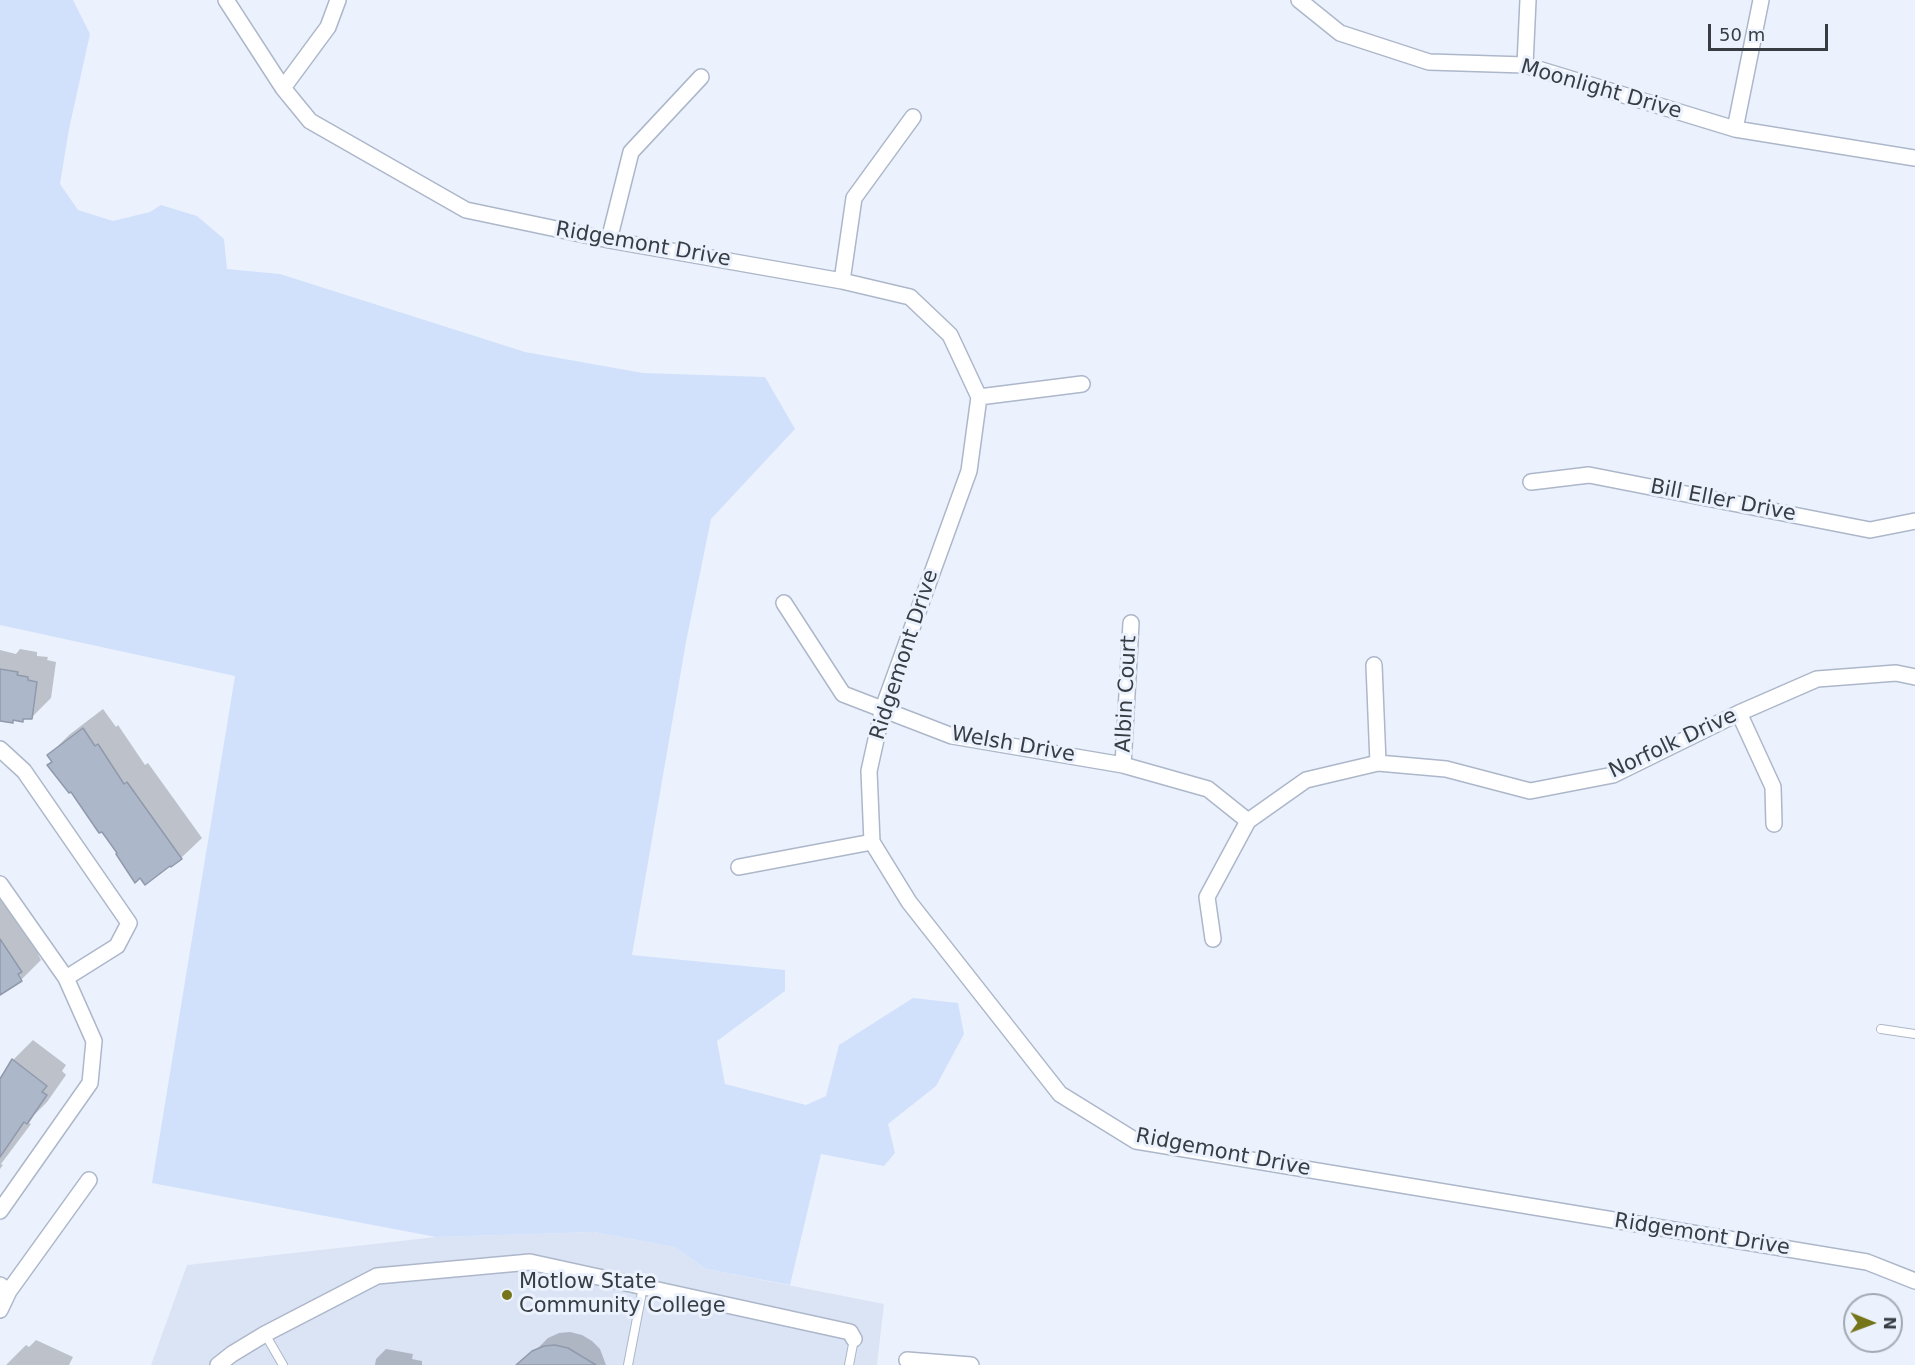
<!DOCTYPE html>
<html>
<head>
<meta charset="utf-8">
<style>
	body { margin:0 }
	#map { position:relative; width:1915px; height:1365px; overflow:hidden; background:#ebf2fd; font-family:"DejaVu Sans",sans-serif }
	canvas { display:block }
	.north { position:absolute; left:1843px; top:1293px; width:60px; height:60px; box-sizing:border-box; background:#ebf2fd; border:2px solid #a3aab3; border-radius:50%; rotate:91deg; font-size:16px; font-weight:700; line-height:24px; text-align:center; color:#383d44 }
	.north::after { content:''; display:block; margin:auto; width:21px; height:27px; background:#75751a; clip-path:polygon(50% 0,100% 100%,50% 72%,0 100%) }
	.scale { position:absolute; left:1708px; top:24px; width:120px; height:27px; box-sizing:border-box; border:3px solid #383d44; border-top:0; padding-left:8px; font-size:18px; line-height:21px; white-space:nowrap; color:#383d44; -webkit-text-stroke:4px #ebf2fd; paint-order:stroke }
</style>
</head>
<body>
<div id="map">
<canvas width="1915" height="1365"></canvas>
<div class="north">N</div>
<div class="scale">50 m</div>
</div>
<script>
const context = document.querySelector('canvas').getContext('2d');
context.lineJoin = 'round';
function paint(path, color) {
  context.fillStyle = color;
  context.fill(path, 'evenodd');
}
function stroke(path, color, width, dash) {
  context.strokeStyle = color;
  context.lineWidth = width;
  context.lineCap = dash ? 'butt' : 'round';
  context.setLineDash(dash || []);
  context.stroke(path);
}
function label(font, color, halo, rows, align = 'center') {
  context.font = font + ' "DejaVu Sans",sans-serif';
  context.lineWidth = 6;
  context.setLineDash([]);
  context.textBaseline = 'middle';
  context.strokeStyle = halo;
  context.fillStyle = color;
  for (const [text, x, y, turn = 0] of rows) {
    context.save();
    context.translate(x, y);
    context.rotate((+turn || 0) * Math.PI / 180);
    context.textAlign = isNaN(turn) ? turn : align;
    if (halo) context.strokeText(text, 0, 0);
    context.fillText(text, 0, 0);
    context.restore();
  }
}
const built = new Path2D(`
	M594 1232 675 1247 706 1269 884 1304 877 1365H151L187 1265 436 1237Z`);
const green = new Path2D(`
	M0 0H73L90 34 69 129 60 184 78 210 113 221 150 212 161 205 197 216 224 239 227 269 280 274 525 352 643 373 765 377 795 429 711 519 686 642 632 955 785 970V991L717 1041 725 1084 806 1105 826 1096 839 1045 913 998 958 1003 964 1034 936 1086 888 1124 895 1153 884 1166 821 1154 790 1285 706 1269 675 1247 594 1232 436 1237 152 1183 235 676 0 625Z`);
const shadow = new Path2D(`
	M20 649 37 652V656L48 657 47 660 56 662 51 698 31 718 25 717 23 720 15 719 12 721 0 718V650L16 654Z
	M103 709 116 727 118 725 145 765 148 763 202 838 181 858 140 876 119 853 49 755 69 735Z
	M0 885 41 950 38 954 41 960 21 980 0 994Z
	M33 1040 66 1065 62 1071 66 1075 47 1102 34 1115 29 1123 31 1124 1 1164 3 1165 0 1169V1077L13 1060Z
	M570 1332 582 1335 592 1341 600 1349 606 1365H521L548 1338 559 1333Z
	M36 1340 73 1357 69 1365H6L26 1345 29 1347Z
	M386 1349 413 1354 412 1359 422 1361V1365H375L376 1359Z`);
const building = new Path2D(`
	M0 669 18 672 17 675 28 677V680L37 682 32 719H23V722L13 720V723L0 721Z
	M83 728 95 746 98 744 124 784 127 782 182 859 171 867 170 866 145 885 140 878 135 883 116 854 117 853 102 832 99 833 71 792 69 793 47 765 52 762 47 755Z
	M0 939 22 972 18 974 22 981 0 995Z
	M12 1059 47 1086 42 1092 47 1095 27 1124 24 1122 0 1157V1079Z
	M555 1345 568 1348 596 1365H516L532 1351 544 1346Z`);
const lane = new Path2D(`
	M1881 1029 1915 1034
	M265 1334 283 1365
	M628 1365 643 1287
	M849 1365 854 1339`);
const street = new Path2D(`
	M226 0 283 88 310 121 466 210 609 240 842 281 910 297 950 335 979 397 969 471 883 708 869 771 872 842 909 902 1060 1094 1136 1141 1867 1262 1915 1281
	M1299 0 1340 33 1429 62 1525 65 1735 129 1915 158
	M1525 65 1528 0
	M283 88 328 27 338 0
	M1735 129 1761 0
	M609 240 631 152 701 77
	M842 281 854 198 913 117
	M979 397 1082 384
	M1531 482 1589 475 1870 530 1915 521
	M784 603 843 694 952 736 1123 765 1208 789 1248 821
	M1374 665 1378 763
	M1739 713 1773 787 1774 824
	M0 749 24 771 129 923 117 946 66 978
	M1123 765 1131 623
	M739 867 872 842
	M0 884 66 978 94 1041 90 1083 0 1211
	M1213 939 1207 897 1248 821 1306 780 1378 763 1446 769 1530 791 1613 775 1739 713 1817 679 1896 673 1915 677
	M0 1285 9 1291 0 1310
	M9 1291 89 1180
	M907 1360 971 1365
	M218 1365 232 1354 265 1334 377 1276 530 1262 850 1332 854 1339`);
const markers = [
	[507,1295,6,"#75751a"]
];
const streetNames = [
	["Moonlight Drive",1601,90,16],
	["Ridgemont Drive",643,245,10],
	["Bill Eller Drive",1723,501,11],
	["Ridgemont Drive",905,655,-72],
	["Albin Court",1127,694,-87],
	["Norfolk Drive",1673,744,-25],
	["Welsh Drive",1013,745,10],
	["Ridgemont Drive",1223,1153,11],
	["Ridgemont Drive",1702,1235,9]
];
const poiNames = [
	["Motlow State",519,1283],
	["Community College",519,1307]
];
paint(built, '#dbe4f4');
paint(green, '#d1e0fb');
paint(shadow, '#0003');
paint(building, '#acb7c9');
stroke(building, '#909aac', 1.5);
stroke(lane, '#adb7ca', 10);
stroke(street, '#adb7ca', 18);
stroke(lane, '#fff', 8);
stroke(street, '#fff', 15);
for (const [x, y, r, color] of markers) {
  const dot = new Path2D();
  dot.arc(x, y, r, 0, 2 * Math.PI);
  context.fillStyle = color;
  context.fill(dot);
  stroke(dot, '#ebf2fd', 2);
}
label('21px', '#383d44', '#ebf2fd', streetNames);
label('21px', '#383d44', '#ebf2fd', poiNames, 'left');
</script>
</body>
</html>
